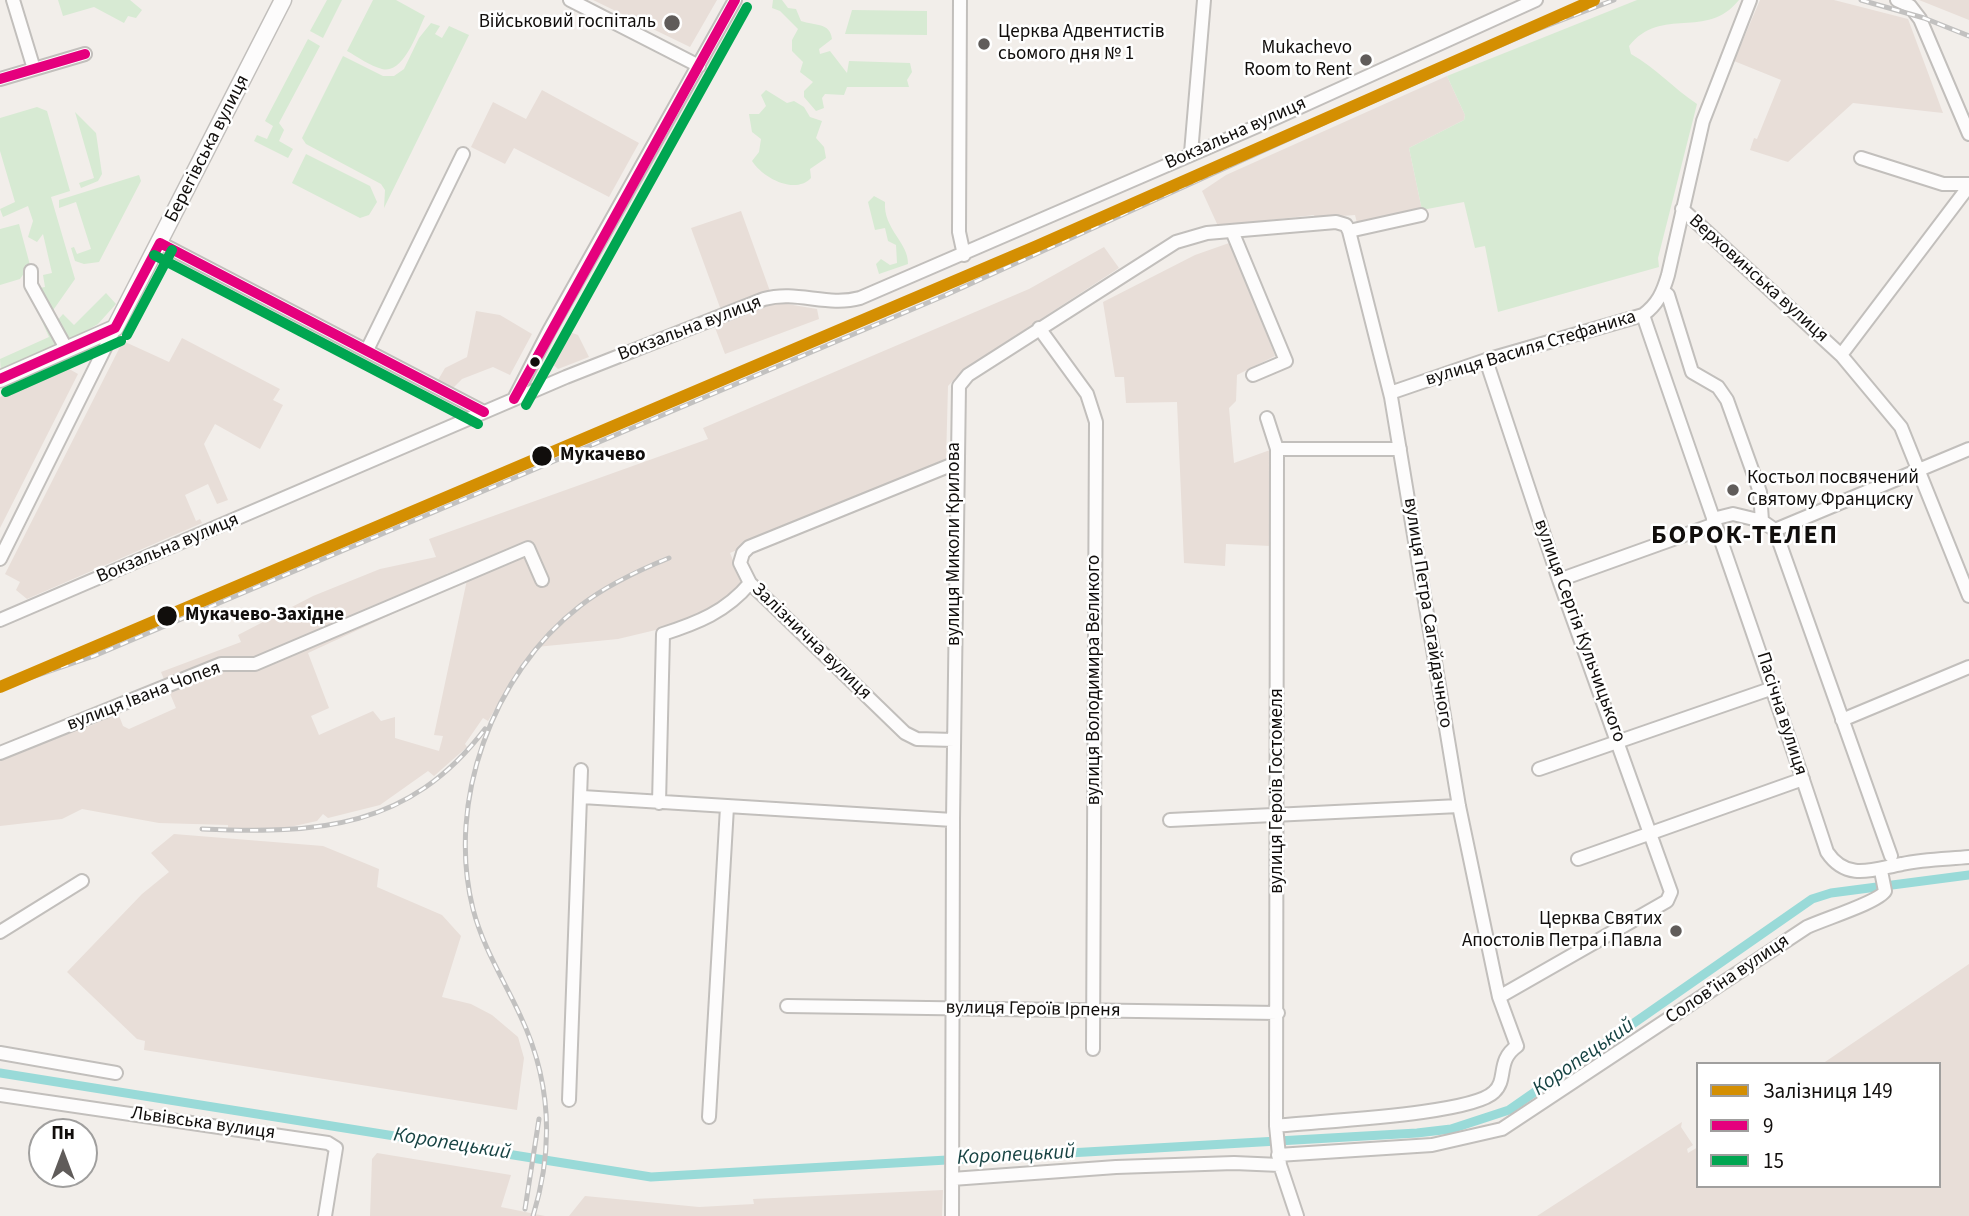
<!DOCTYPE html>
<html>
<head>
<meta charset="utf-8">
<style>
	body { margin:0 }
	#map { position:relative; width:1969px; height:1216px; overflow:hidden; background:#f2eeea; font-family:"Source Sans 3",sans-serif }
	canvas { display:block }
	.legend { position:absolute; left:1696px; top:1062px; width:245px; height:126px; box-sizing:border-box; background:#fff; border:2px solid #a09f9e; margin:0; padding:9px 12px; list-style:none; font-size:21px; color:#110e0c }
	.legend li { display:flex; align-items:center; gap:14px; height:35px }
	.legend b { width:35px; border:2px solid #a09f9e }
	.north { position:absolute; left:28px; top:1118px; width:70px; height:70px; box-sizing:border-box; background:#fff; border:2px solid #a09f9e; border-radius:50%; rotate:0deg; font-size:19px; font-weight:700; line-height:28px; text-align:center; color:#110e0c }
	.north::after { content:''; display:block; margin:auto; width:24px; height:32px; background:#605c5a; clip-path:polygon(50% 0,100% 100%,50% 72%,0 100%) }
</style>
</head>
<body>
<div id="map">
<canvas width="1969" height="1216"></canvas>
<ul class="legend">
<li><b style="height:9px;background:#d48f02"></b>Залізниця 149</li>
<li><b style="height:9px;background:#e5007d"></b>9</li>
<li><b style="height:9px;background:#00a651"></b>15</li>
</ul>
<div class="north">Пн</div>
</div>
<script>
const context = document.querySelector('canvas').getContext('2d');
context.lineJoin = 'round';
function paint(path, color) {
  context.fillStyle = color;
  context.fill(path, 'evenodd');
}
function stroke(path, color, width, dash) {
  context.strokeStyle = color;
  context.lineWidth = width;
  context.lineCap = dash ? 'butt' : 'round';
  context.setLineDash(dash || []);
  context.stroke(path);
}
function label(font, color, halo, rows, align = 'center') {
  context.font = font + ' "Source Sans 3",sans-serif';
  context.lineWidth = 5;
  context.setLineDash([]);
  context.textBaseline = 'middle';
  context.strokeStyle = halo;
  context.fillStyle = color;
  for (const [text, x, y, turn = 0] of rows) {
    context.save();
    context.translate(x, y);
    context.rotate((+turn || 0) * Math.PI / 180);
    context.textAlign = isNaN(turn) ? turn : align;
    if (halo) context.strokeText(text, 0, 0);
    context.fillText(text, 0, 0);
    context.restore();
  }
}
const built = new Path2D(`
	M593 0H717L690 47Z
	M1760 0H1834L1908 19 1943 113 1853 103 1788 162 1750 150 1754 138 1757 139 1781 80 1734 61Z
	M1919 0H1969V20Z
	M1447 76 1465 115 1464 120 1409 148 1422 210 1357 223 1355 215 1315 218 1314 215 1218 226 1202 191 1226 175Z
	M542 90 639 143 609 197 514 148 505 164 471 147 493 102 526 119Z
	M741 211 771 294 722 313 691 228Z
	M1232 242 1275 356 1237 375 1236 401 1229 408 1234 463 1270 450 1271 546 1226 544 1225 566 1184 563 1177 402 1126 403 1124 377H1115L1103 302 1195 255Z
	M1104 247 1119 268 963 370 948 386 946 461 730 553 743 584 716 608 664 628 618 639 536 647 518 671 488 721 483 718 465 744 467 747 434 776 428 771 380 805 328 818 323 814 317 821 285 828 228 829V825L159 823 82 809 62 819 0 826V760L83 724 88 727 118 713 123 726 129 729 176 708 161 672 241 642 238 635 313 596 380 569 436 557 429 539 708 439 703 428 1029 289ZM464 567 468 575 434 735 443 736 439 751 395 738V717L381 721 373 711 319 735 311 716 329 708 308 653 412 605 409 599 450 582 446 574Z
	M775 302 817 309 819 319 725 354 714 325Z
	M476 311 500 315 532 334 510 375 493 367 462 379 453 388 438 380 445 368 467 357Z
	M564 330 578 335 589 357 558 369 547 359Z
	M182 338 280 389 273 400 283 405 260 449 215 424 204 444 228 500 217 504 208 484 185 495 196 521 200 519 202 523 27 599 16 590 20 582 5 574 123 341 169 362Z
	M64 366 78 374 0 528V397Z
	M174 834 323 846 379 869 377 887 442 915 461 936 442 997 471 1004 492 1015 518 1037 524 1058 517 1110 144 1050 145 1041 137 1039 67 972 142 894 169 872 151 853Z
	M1969 964V1216H1537L1682 1122 1681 1127 1693 1145 1687 1149 1688 1153 1698 1147V1186H1939V1064H1822Z
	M377 1153 511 1175 501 1207 545 1216H370L372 1159Z
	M943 1190 942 1216H569L585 1196 699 1207 754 1204 753 1199Z`);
const green = new Path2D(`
	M58 0H130L142 10 136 18 128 16 124 23 94 7 63 16Z
	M327 0H342L323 38 310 31Z
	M373 0H396L425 16C418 30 404 75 382 69 370 66 358 57 347 51Z
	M773 0H782L788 8 796 9 801 21C815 26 830 22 832 39L819 49 820 54 830 51 847 73 849 61 910 63 912 72 907 80 909 87H847L844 95 825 94 822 98 824 108 816 111 804 97V91L813 82 800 72 803 62 792 51V40L798 29 780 11 772 8Z
	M1637 0H1739C1706 41 1662 5 1629 46L1631 54C1656 68 1673 88 1697 104L1658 258 1659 267 1498 312 1485 246 1475 248 1464 202 1422 210 1409 148 1464 120 1465 115 1447 76Z
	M852 10 927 11V35L845 34Z
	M431 23 440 26 435 34 442 38 449 26 469 35 384 208 385 190 381 184 306 144 302 138 343 56 383 76H394L404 69 419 38Z
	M308 39 320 46 279 123 284 130 279 141 293 149 288 158 254 141 257 135 267 139 273 126 265 121Z
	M766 90 787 103 794 101 804 107 810 117 822 121 816 138 824 147 826 158 810 169 811 178C795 195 763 178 752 161L759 152 761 139 752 132 749 114H759L766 106 761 95Z
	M37 107 47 111 70 191 51 197 75 279 49 316 35 289 45 287 43 275 52 273 43 234 37 242 28 237 33 221 28 206 3 217 0 209 15 202 0 151V118Z
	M75 112 96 133 102 174 98 181 81 188 79 183 94 178Z
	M306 154 370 186 377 202 369 215 360 218 292 183Z
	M139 175 141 181 99 262 84 264 75 261 71 248 74 247 77 254 91 249 76 202 59 208V200Z
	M874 196 885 202C883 229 909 243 908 264L879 274 876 264 881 259 890 265 897 263 896 245 888 241 885 228 875 230 868 202Z
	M19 224 30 265 20 279 0 285V229Z
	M106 293 116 304 98 324 67 342 56 322 63 314 74 325Z
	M45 314 58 345 1 373 0 359 49 337 40 317Z`);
const canal = new Path2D(`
	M0 1073 651 1177 1417 1133 1451 1129 1509 1110 1812 899 1831 893 1969 875`);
const minor = new Path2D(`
	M13 0 34 69
	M570 0 699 66
	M960 0 959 232 964 255
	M1897 0 1910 6 1920 19 1969 134
	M0 79 85 54
	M1191 153 1204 0
	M1861 158 1943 184H1969
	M1682 209 1841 355 1969 186
	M1232 231 1286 361 1253 375
	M1349 231 1421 215
	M160 243 484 412
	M31 271V285L67 350
	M1663 291 1668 295 1692 372 1718 387 1727 400 1760 492 1762 521 1775 530 1891 856
	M1643 315C1704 494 1768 672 1827 852 1847 882 1874 869 1902 864 1924 859 1947 859 1969 857
	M1039 328 1087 394 1096 422 1093 1049
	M367 350 463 154
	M1841 355 1901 427 1969 596
	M1486 360 1559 580 1671 892 1667 901 1499 997
	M1390 393 1486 360 1643 315C1658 304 1663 292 1668 275L1703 121 1750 0
	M514 399 549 331 735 0
	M1267 418 1277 449 1276 1126 1280 1165
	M1277 449H1400
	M1713 519 1733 514 1762 521
	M1775 530 1969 449
	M0 559 115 328
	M1559 580 1715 524
	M0 620 566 377 764 299C797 290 827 307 860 298L1267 122 1536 0
	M1842 720 1969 667
	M954 740 917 739 905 733 750 583 740 563 743 553 749 547 956 463
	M0 753 221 664H255L528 548 542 580
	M1539 769 1773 688
	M582 797 953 820
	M659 803 663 634C697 623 726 612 750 583
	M1170 820 1459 806
	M1578 859 1803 779
	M0 932 82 881
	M787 1006 1278 1013
	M0 1053 116 1073
	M0 1095 328 1143 336 1148 325 1216
	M569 1100 581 770
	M709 1117 727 807
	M1278 1155 1432 1145 1502 1129 1807 927C1824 919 1879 902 1885 891L1881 871
	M952 1179 1116 1167 1234 1163 1280 1165 1297 1216
	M952 1216 953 820 959 386 968 375 1176 242 1207 233 1336 222 1346 225 1349 231 1391 397 1459 806 1499 997 1517 1046C1496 1061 1508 1079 1494 1092 1471 1115 1316 1121 1276 1126`);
const major = new Path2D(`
	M0 379 115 328 283 0`);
const rail = new Path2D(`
	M1861 0 1924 18 1969 36
	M1353 110 1533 31 1614 0
	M0 688 94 656 946 295 1324 123 1361 101
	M202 829C318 834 409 829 485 729
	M525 1209 539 1119
	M533 1216C554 1148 551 1080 520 1015 504 980 483 948 473 909 446 802 492 674 580 606 607 585 637 571 669 558`);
const bus1 = new Path2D(`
	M0 79 85 54
	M160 243 484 412
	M115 328 160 243
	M0 379 115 328
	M514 399 735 0`);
const bus2 = new Path2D(`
	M154 255 478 424
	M127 335 172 250
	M6 392 121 341
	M526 405 747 7`);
const rail1 = new Path2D(`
	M0 687 1037 246 1594 0`);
const markers = [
	[672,23,9,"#605c5a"],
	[984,44,7,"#605c5a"],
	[1366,60,7,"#605c5a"],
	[535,362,6,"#110e0c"],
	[542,456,11,"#110e0c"],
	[1733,490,7,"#605c5a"],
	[167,616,11,"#110e0c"],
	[1676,931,7,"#605c5a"]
];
const poiNames = [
	["Військовий госпіталь",656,23],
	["Церква Адвентистів",998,33,"left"],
	["сьомого дня № 1",998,55,"left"],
	["Mukachevo",1352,49],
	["Room to Rent",1352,71],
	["Костьол посвячений",1747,479,"left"],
	["Святому Франциску",1747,501,"left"],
	["Церква Святих",1662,920],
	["Апостолів Петра і Павла",1662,942]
];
const streetNames = [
	["Вокзальна вулиця",1236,134,-24],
	["Берегівська вулиця",208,149,-63],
	["Верховинська вулиця",1758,279,42],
	["Вокзальна вулиця",690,329,-21],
	["вулиця Василя Стефаника",1531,349,-17],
	["вулиця Миколи Крилова",955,544,-90],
	["Вокзальна вулиця",168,549,-23],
	["вулиця Петра Сагайдачного",1427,613,81],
	["вулиця Сергія Кульчицького",1579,631,70],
	["Залізнична вулиця",811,642,44],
	["вулиця Володимира Великого",1095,680,-90],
	["вулиця Івана Чопея",144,697,-21],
	["Пасічна вулиця",1781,714,72],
	["вулиця Героїв Гостомеля",1278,791,-90],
	["Соловʼїна вулиця",1728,980,-34],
	["вулиця Героїв Ірпеня",1033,1010,1],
	["Львівська вулиця",203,1124,8]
];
const stopNames = [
	["Мукачево",560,456],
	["Мукачево-Західне",185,616]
];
const waterNames = [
	["Коропецький",1584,1058,-35],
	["Коропецький",452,1145,9],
	["Коропецький",1016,1156,-3]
];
const districtNames = [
	["БОРОК-ТЕЛЕП",1745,537]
];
paint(built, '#e8ded8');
paint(green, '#d7ead3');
stroke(canal, '#99dad8', 9);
stroke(minor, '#c2bfbc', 16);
stroke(major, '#c2bfbc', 19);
stroke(minor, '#fdfcfc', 12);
stroke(major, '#fdfcfc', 16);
stroke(rail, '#c2c1c0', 5);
stroke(rail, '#fff', 2.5, [8]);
stroke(bus1, '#e5007d', 10);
stroke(bus2, '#00a651', 10);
stroke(rail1, '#d48f02', 12);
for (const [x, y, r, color] of markers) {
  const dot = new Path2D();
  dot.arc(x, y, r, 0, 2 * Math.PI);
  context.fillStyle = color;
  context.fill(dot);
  stroke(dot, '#fff', 2.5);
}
label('19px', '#110e0c', '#fff', poiNames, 'right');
label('19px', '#110e0c', '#fff', streetNames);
label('bold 19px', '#110e0c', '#fff', stopNames, 'left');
label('italic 21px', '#184444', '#fff', waterNames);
context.letterSpacing = '2px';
label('bold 26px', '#110e0c', '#fff', districtNames);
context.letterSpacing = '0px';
</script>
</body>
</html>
